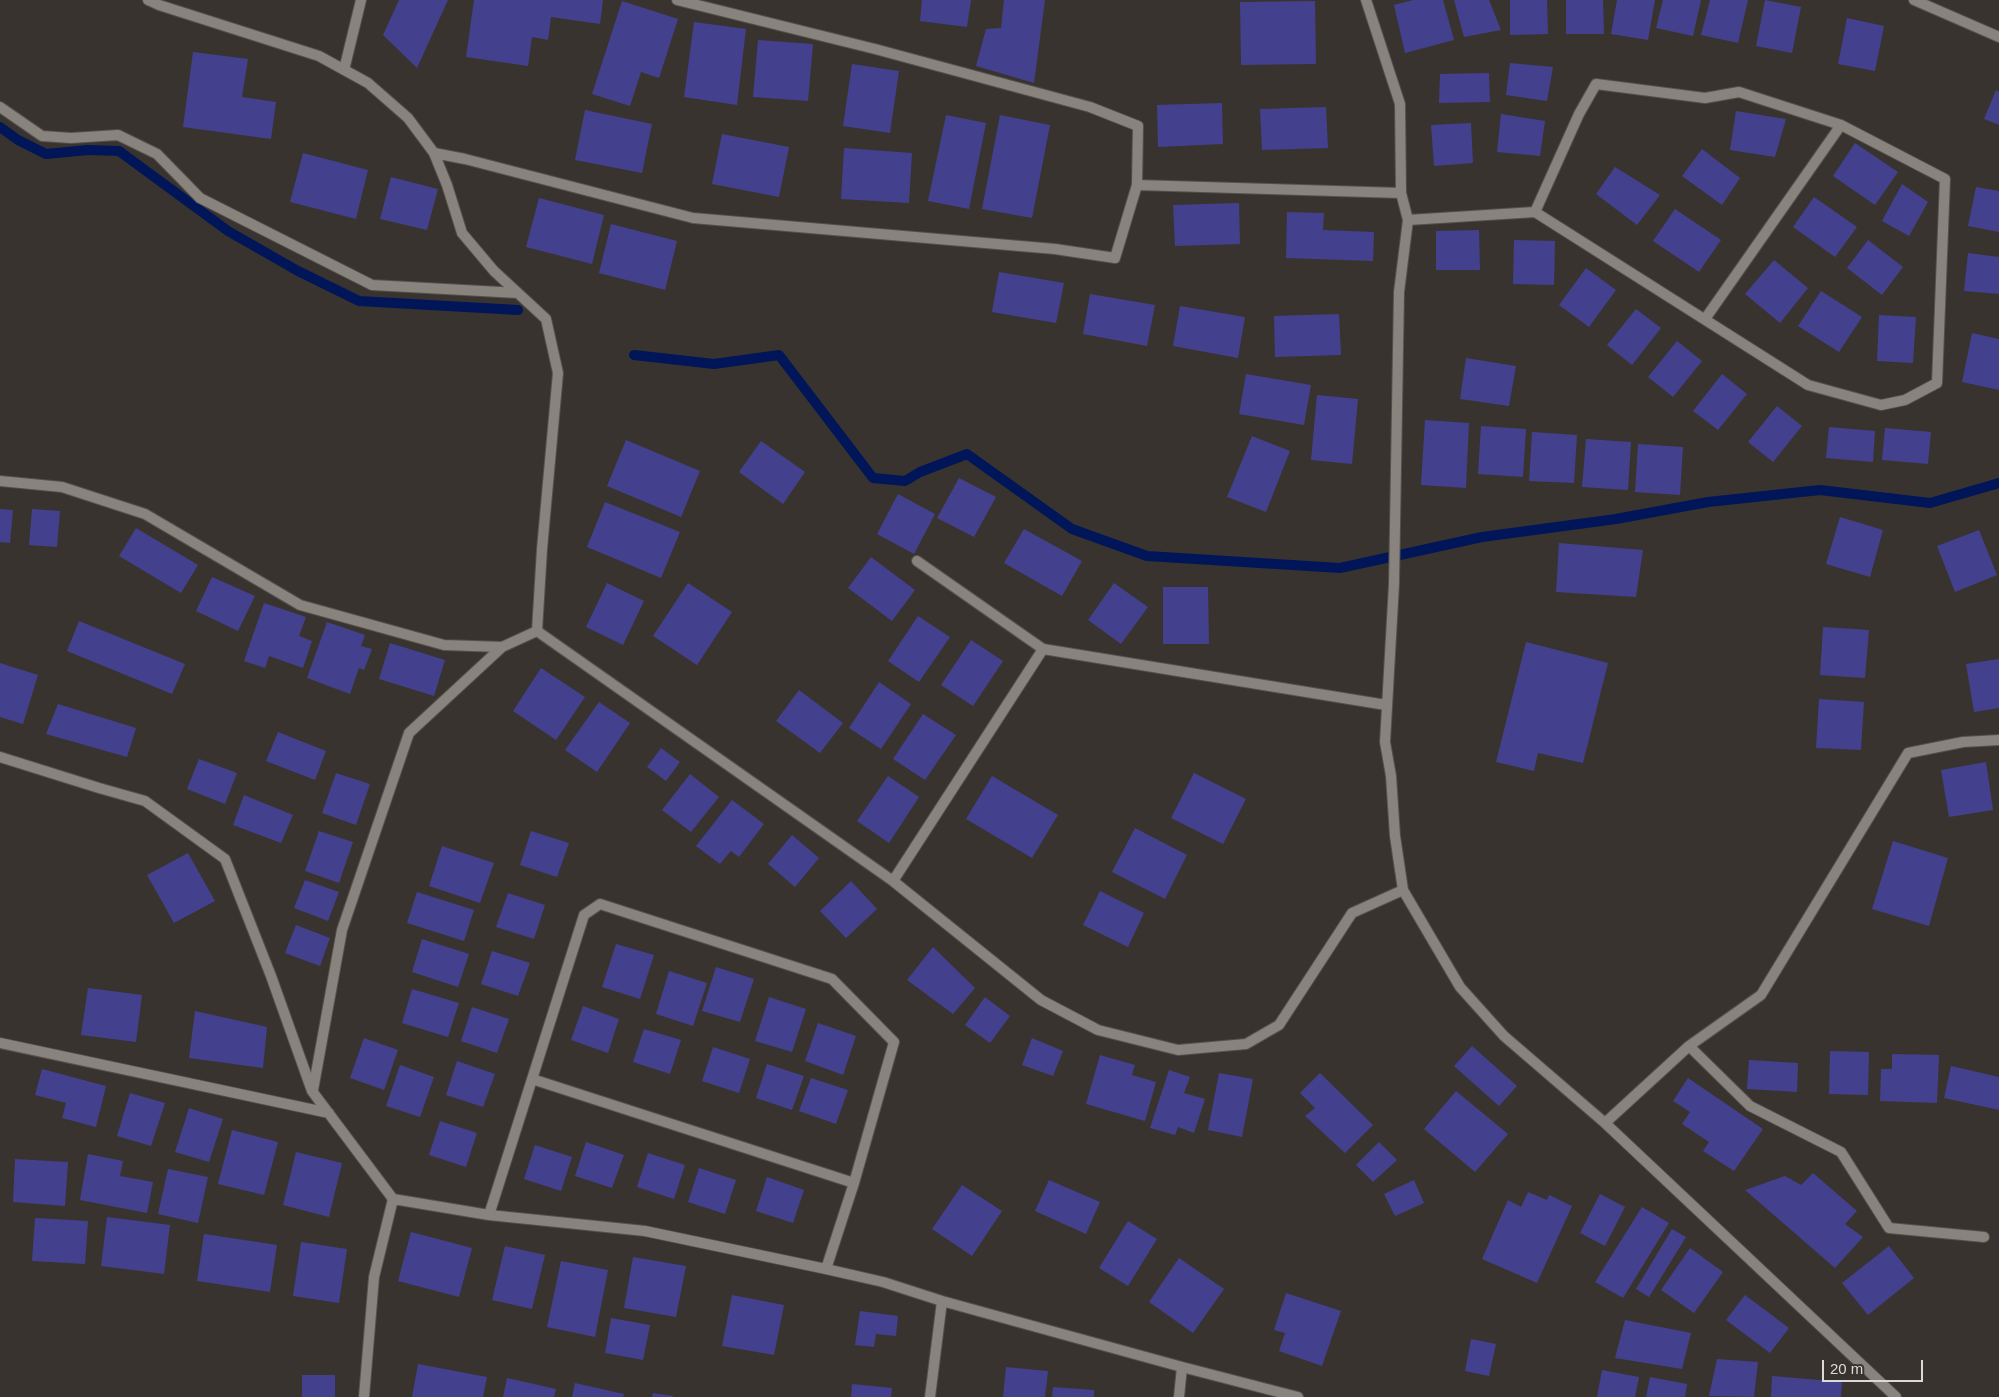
<!DOCTYPE html>
<html>
<head>
<meta charset="utf-8">
<style>
	body { margin:0 }
	#map { position:relative; width:1999px; height:1397px; overflow:hidden; background:#38332f; font-family:Helvetica,sans-serif }
	canvas { display:block }
	.scale { position:absolute; left:1822px; top:1360px; width:101px; height:22px; box-sizing:border-box; border:2px solid #dcdad7; border-top:0; padding-left:6px; font-size:15px; line-height:18px; white-space:nowrap; color:#dcdad7; -webkit-text-stroke:4px #38332f; paint-order:stroke }
</style>
</head>
<body>
<div id="map">
<canvas width="1999" height="1397"></canvas>
<div class="scale">20 m</div>
</div>
<script>
const context = document.querySelector('canvas').getContext('2d');
context.lineJoin = 'round';
function stroke(path, color, width, dash) {
  context.strokeStyle = color;
  context.lineWidth = width;
  context.lineCap = dash ? 'butt' : 'round';
  context.setLineDash(dash || []);
  context.stroke(path);
}
function paint(path, color) {
  context.fillStyle = color;
  context.fill(path, 'evenodd');
}
const stream = new Path2D(`
	M0 127 18 140 46 154 88 150 119 151 228 231 298 271 359 301 518 310
	M634 355 714 364 779 355 873 478 905 481 920 472 967 454 1072 529 1147 556 1340 568 1482 537 1616 519 1708 502 1820 490 1930 503 1999 483`);
const building = new Path2D(`
	M399 0H448L417 68 383 35Z
	M474 0H603L600 24 551 17 548 40 532 37 528 66 466 57Z
	M922 0H971L967 27 920 21Z
	M1004 0H1045L1034 83 976 66 986 29 1001 28Z
	M1413 0H1443L1454 40 1405 53 1394 5Z
	M1454 0H1489L1501 30 1464 37Z
	M1510 0H1547L1548 34 1510 35Z
	M1566 0H1603L1604 34H1566Z
	M1617 0H1655L1648 40 1611 34Z
	M1663 0H1701L1693 36 1656 28Z
	M1710 0H1748L1738 43 1701 35Z
	M1765 0 1801 7 1792 53 1756 46Z
	M622 1 678 19 659 78 641 72 630 106 592 94Z
	M1315 1 1316 64 1241 65 1240 2Z
	M1847 18 1884 26 1875 71 1838 64Z
	M694 22 746 29 737 105 684 97Z
	M758 40 813 44 808 101 753 97Z
	M193 52 248 59 242 97 276 102 271 139 183 127Z
	M1510 63 1553 67 1547 101 1506 95Z
	M852 64 899 71 890 133 843 126Z
	M1489 73 1490 102 1439 103 1440 74Z
	M1996 90 1999 92V125L1984 119Z
	M1222 103 1223 144 1158 147 1157 105Z
	M1326 107 1328 148 1262 150 1260 109Z
	M585 110 652 124 642 173 575 160Z
	M1736 111 1786 119 1775 157 1730 150Z
	M1501 114 1545 121 1540 156 1497 152Z
	M946 115 986 123 969 209 928 201Z
	M1000 115 1050 125 1032 218 982 209Z
	M1471 123 1473 163 1434 166 1431 125Z
	M722 134 789 147 779 197 712 184Z
	M1855 143 1898 172 1875 205 1833 176Z
	M844 148 912 153 909 203 841 199Z
	M1702 149 1740 178 1722 205 1682 176Z
	M303 153 368 170 356 219 290 202Z
	M1615 167 1660 195 1637 225 1596 194Z
	M391 177 438 189 427 230 380 219Z
	M1902 184 1928 202 1909 236 1882 221Z
	M1976 187 1999 191V232L1968 226Z
	M1814 197 1857 227 1835 257 1793 227Z
	M539 198 604 215 592 264 526 247Z
	M1239 203 1240 244 1175 246 1173 205Z
	M1675 209 1721 240 1699 272 1653 241Z
	M1287 212 1324 213 1323 230 1374 232 1373 261 1286 258Z
	M611 224 677 241 665 290 599 273Z
	M1479 230 1480 270H1436V231Z
	M1514 240 1555 241 1554 285 1513 284Z
	M1868 240 1903 267 1882 295 1847 268Z
	M1968 253 1999 257V294L1964 291Z
	M1774 260 1808 288 1780 323 1745 294Z
	M1586 268 1616 290 1589 327 1559 305Z
	M999 272 1064 283 1056 323 992 312Z
	M1821 291 1862 317 1839 352 1798 326Z
	M1090 294 1155 305 1147 346 1083 334Z
	M1180 306 1245 317 1238 358 1173 346Z
	M1636 309 1661 328 1632 365 1607 345Z
	M1339 314 1341 355 1275 357 1274 316Z
	M1879 315 1916 317 1913 363 1877 361Z
	M1972 333 1999 339V390L1962 382Z
	M1677 341 1702 361 1673 397 1648 377Z
	M1466 358 1516 366 1509 406 1460 399Z
	M1246 374 1311 385 1304 425 1239 414Z
	M1722 374 1747 394 1718 430 1693 411Z
	M1317 395 1358 399 1352 464 1311 460Z
	M1777 406 1802 426 1773 462 1748 442Z
	M1425 420 1469 423 1466 488 1421 485Z
	M1481 426 1526 429 1523 477 1478 474Z
	M1829 427 1875 431 1873 462 1826 458Z
	M1885 428 1931 432 1928 464 1882 460Z
	M1532 432 1577 435 1574 483 1529 481Z
	M1252 436 1290 451 1266 512 1227 497Z
	M1586 439 1631 442 1628 490 1582 487Z
	M626 440 700 471 681 517 607 486Z
	M761 441 805 472 783 504 739 472Z
	M1638 444 1683 447 1680 495 1635 492Z
	M959 478 996 497 974 537 937 518Z
	M898 494 935 514 914 554 877 534Z
	M605 502 680 532 661 578 587 547Z
	M0 509 13 510 10 543 0 542Z
	M32 509 60 511 57 547 29 545Z
	M1840 517 1883 530 1870 577 1826 564Z
	M136 528 198 565 181 593 119 556Z
	M1024 529 1082 561 1062 596 1004 563Z
	M1979 530 1997 575 1955 592 1937 546Z
	M1559 543 1643 550 1636 597 1556 592Z
	M871 557 915 590 892 621 848 588Z
	M212 577 255 596 238 631 196 611Z
	M607 583 644 601 623 645 586 627Z
	M688 583 732 612 697 665 653 636Z
	M1114 583 1148 607 1121 644 1088 620Z
	M1163 587H1208L1209 644H1163Z
	M264 603 306 617 299 636 312 641 303 668 269 656 265 668 244 661Z
	M918 616 950 637 919 682 888 661Z
	M79 621 185 664 172 694 67 651Z
	M327 622 365 635 361 646 372 649 364 670 359 668 350 694 307 678Z
	M1823 627 1869 630 1865 678 1820 675Z
	M971 640 1003 661 973 706 941 685Z
	M1526 642 1608 663 1583 763 1538 753 1534 771 1496 762Z
	M390 643 445 660 434 696 379 679Z
	M1999 659V708L1974 712 1966 664Z
	M0 663 38 675 23 724 0 717Z
	M541 668 585 697 556 740 513 711Z
	M879 682 911 704 881 749 849 728Z
	M799 690 843 723 820 753 776 721Z
	M1819 699 1864 702 1861 750 1816 748Z
	M599 702 630 723 597 772 565 750Z
	M58 704 136 728 127 757 46 734Z
	M923 714 956 735 925 780 893 759Z
	M278 732 326 751 315 780 266 761Z
	M661 748 680 762 666 781 647 767Z
	M199 759 237 773 225 804 187 789Z
	M1986 762 1993 810 1949 817 1941 770Z
	M336 773 370 784 356 825 322 813Z
	M1194 773 1246 799 1223 844 1171 818Z
	M690 774 719 797 691 832 662 810Z
	M888 776 919 797 889 843 857 821Z
	M992 776 1058 815 1032 858 966 819Z
	M244 795 293 815 281 843 233 825Z
	M732 800 764 824 739 857 731 851 720 864 696 846Z
	M1135 828 1187 855 1165 899 1112 872Z
	M319 831 353 842 339 883 305 871Z
	M531 831 569 843 557 877 520 865Z
	M792 835 819 858 795 887 768 864Z
	M1893 841 1948 858 1929 926 1872 909Z
	M442 846 494 863 480 903 429 886Z
	M188 853 215 901 174 923 147 875Z
	M305 880 339 892 328 921 294 908Z
	M851 881 877 909 846 938 820 911Z
	M1100 891 1144 913 1128 947 1083 925Z
	M417 892 474 910 464 941 407 923Z
	M508 893 545 905 534 939 496 927Z
	M296 925 330 938 320 966 285 953Z
	M422 939 469 954 458 987 412 972Z
	M616 944 654 955 640 999 602 987Z
	M933 947 975 988 953 1014 907 980Z
	M492 951 530 963 518 996 481 984Z
	M716 967 754 979 740 1022 702 1011Z
	M669 971 707 983 693 1026 656 1014Z
	M88 988 142 995 136 1042 81 1035Z
	M412 989 459 1003 448 1037 402 1023Z
	M769 997 806 1009 792 1052 755 1041Z
	M985 997 1010 1016 990 1043 965 1025Z
	M583 1006 619 1019 608 1053 571 1040Z
	M472 1007 509 1019 497 1053 461 1041Z
	M195 1011 267 1027 263 1068 189 1058Z
	M818 1023 856 1036 843 1075 805 1061Z
	M644 1029 681 1040 670 1074 633 1062Z
	M364 1038 398 1050 384 1090 350 1078Z
	M1032 1038 1063 1051 1053 1076 1022 1065Z
	M1472 1046 1517 1086 1499 1106 1454 1066Z
	M713 1047 750 1059 739 1093 702 1081Z
	M1830 1051 1869 1052 1868 1095 1829 1094Z
	M1892 1054 1939 1055 1937 1103 1880 1101 1881 1069H1892Z
	M1100 1055 1135 1065 1132 1075 1156 1082 1145 1121 1086 1104Z
	M1749 1060 1798 1063 1797 1092 1747 1089Z
	M457 1061 495 1074 483 1107 446 1095Z
	M767 1064 804 1076 792 1110 756 1098Z
	M400 1065 434 1077 420 1117 386 1106Z
	M1951 1066 1999 1077V1110L1944 1098Z
	M42 1069 106 1086 96 1127 62 1118 66 1103 35 1095Z
	M1169 1070 1190 1077 1184 1093 1205 1099 1194 1133 1178 1127 1175 1135 1150 1128Z
	M1219 1073 1253 1079 1242 1137 1208 1130Z
	M1320 1073 1373 1125 1345 1153 1305 1116 1315 1108 1300 1093Z
	M811 1078 848 1090 836 1124 799 1111Z
	M1688 1078 1763 1129 1734 1171 1703 1151 1709 1142 1682 1124 1690 1112 1673 1101Z
	M1456 1091 1508 1134 1475 1172 1424 1129Z
	M130 1093 165 1103 151 1146 117 1136Z
	M189 1108 223 1119 209 1162 175 1152Z
	M440 1121 477 1133 466 1167 429 1155Z
	M232 1130 278 1142 264 1195 218 1184Z
	M586 1142 624 1155 612 1188 575 1176Z
	M1379 1142 1397 1160 1373 1182 1356 1165Z
	M535 1145 572 1157 561 1191 524 1179Z
	M296 1152 342 1163 329 1217 283 1205Z
	M648 1153 685 1165 674 1199 637 1187Z
	M88 1154 123 1161 120 1176 153 1182 147 1213 80 1200Z
	M15 1159 68 1162 65 1206 13 1202Z
	M699 1168 736 1180 725 1214 688 1202Z
	M168 1169 208 1177 198 1223 158 1214Z
	M1813 1173 1857 1211 1845 1224 1863 1237 1835 1268 1745 1190 1785 1176 1801 1185Z
	M767 1177 804 1190 793 1223 756 1211Z
	M1049 1180 1100 1202 1086 1234 1035 1211Z
	M1414 1180 1424 1203 1395 1216 1384 1194Z
	M962 1185 1002 1211 972 1256 932 1229Z
	M1528 1192 1547 1200 1549 1195 1572 1206 1537 1283 1482 1259 1508 1200 1521 1207Z
	M1600 1194 1625 1207 1605 1246 1580 1233Z
	M1642 1207 1669 1223 1623 1298 1595 1282Z
	M107 1217 170 1225 164 1274 101 1266Z
	M35 1218 88 1221 85 1264 32 1261Z
	M1128 1221 1157 1239 1128 1286 1099 1268Z
	M1672 1229 1686 1237 1649 1297 1636 1289Z
	M411 1232 472 1248 459 1297 398 1281Z
	M204 1234 277 1245 270 1292 197 1281Z
	M301 1242 347 1249 339 1303 293 1296Z
	M505 1246 545 1255 532 1309 492 1300Z
	M1889 1246 1914 1278 1868 1315 1842 1283Z
	M1690 1248 1723 1272 1694 1313 1661 1290Z
	M633 1257 686 1266 676 1317 624 1308Z
	M1179 1258 1224 1289 1193 1333 1149 1302Z
	M561 1261 608 1270 595 1337 547 1327Z
	M1286 1293 1341 1311 1322 1366 1279 1351 1285 1333 1274 1330Z
	M732 1295 784 1305 774 1355 722 1346Z
	M1745 1295 1789 1328 1770 1353 1726 1320Z
	M860 1311 898 1316 896 1336 876 1334 874 1347 855 1345Z
	M611 1318 650 1325 643 1360 605 1353Z
	M1625 1320 1691 1333 1682 1369 1615 1358Z
	M1471 1339 1496 1344 1489 1376 1465 1371Z
	M1717 1359 1758 1362 1754 1397 1709 1396Z
	M418 1364 487 1377 483 1397H412Z
	M1006 1367 1048 1371 1045 1397H1003Z
	M1602 1370 1639 1377 1635 1397H1597Z
	M302 1375H335V1397H302Z
	M1772 1376 1842 1382 1841 1397H1771Z
	M1650 1377 1687 1384 1685 1397H1646Z
	M507 1378 556 1389 554 1397H503Z
	M575 1383 624 1394 623 1397H572Z
	M852 1384 892 1388 891 1397H851Z
	M1053 1387 1094 1390V1397H1052Z
	M653 1393 673 1396V1397H652Z`);
const street = new Path2D(`
	M148 0 159 5 319 56 368 83 408 118 434 153 447 185 462 233 494 271 546 319 558 373 542 549 537 631
	M677 0 875 49 1090 107 1138 126 1137 185
	M1366 0 1400 104 1401 193 1408 220 1399 292 1394 584 1385 742 1391 776 1395 836 1403 890 1460 987 1504 1036 1605 1123 1896 1397
	M1914 0 1999 37
	M344 70 361 0
	M0 107 42 136 71 138 118 135 157 154 200 198 372 285 518 293
	M434 153 465 159 693 218 1055 249 1115 258 1137 185 1401 193
	M1408 220 1535 212 1579 114 1596 84 1705 98 1739 92 1841 125 1945 179 1937 383 1905 400 1881 405 1808 385 1535 212
	M1705 319 1841 125
	M0 481 62 487 145 514 300 605 444 645 502 647
	M917 561 1043 649 1386 705
	M537 631 893 881 1041 1000 1098 1030 1178 1050 1246 1044 1279 1025 1352 913 1403 890
	M0 757 99 788 145 801 225 859 271 976 312 1091 393 1199 489 1215 645 1231 826 1269 883 1282 942 1301 1182 1367 1298 1397
	M893 881 1043 649
	M0 1043 329 1113
	M1689 1046 1750 1106 1841 1152 1889 1228 1984 1237
	M532 1079 854 1183
	M313 1090 342 930 409 733 502 647 537 631
	M1605 1123 1689 1046 1761 995 1908 753 1963 742 1999 740
	M489 1215 584 915 600 904 832 979 894 1042 854 1183 826 1269
	M364 1397 374 1277 393 1199
	M930 1397 942 1301
	M1179 1397 1182 1367`);
stroke(stream, '#001659', 10);
paint(building, '#43418d');
stroke(street, '#54504d', 12);
stroke(street, '#88837d', 10);
</script>
</body>
</html>
